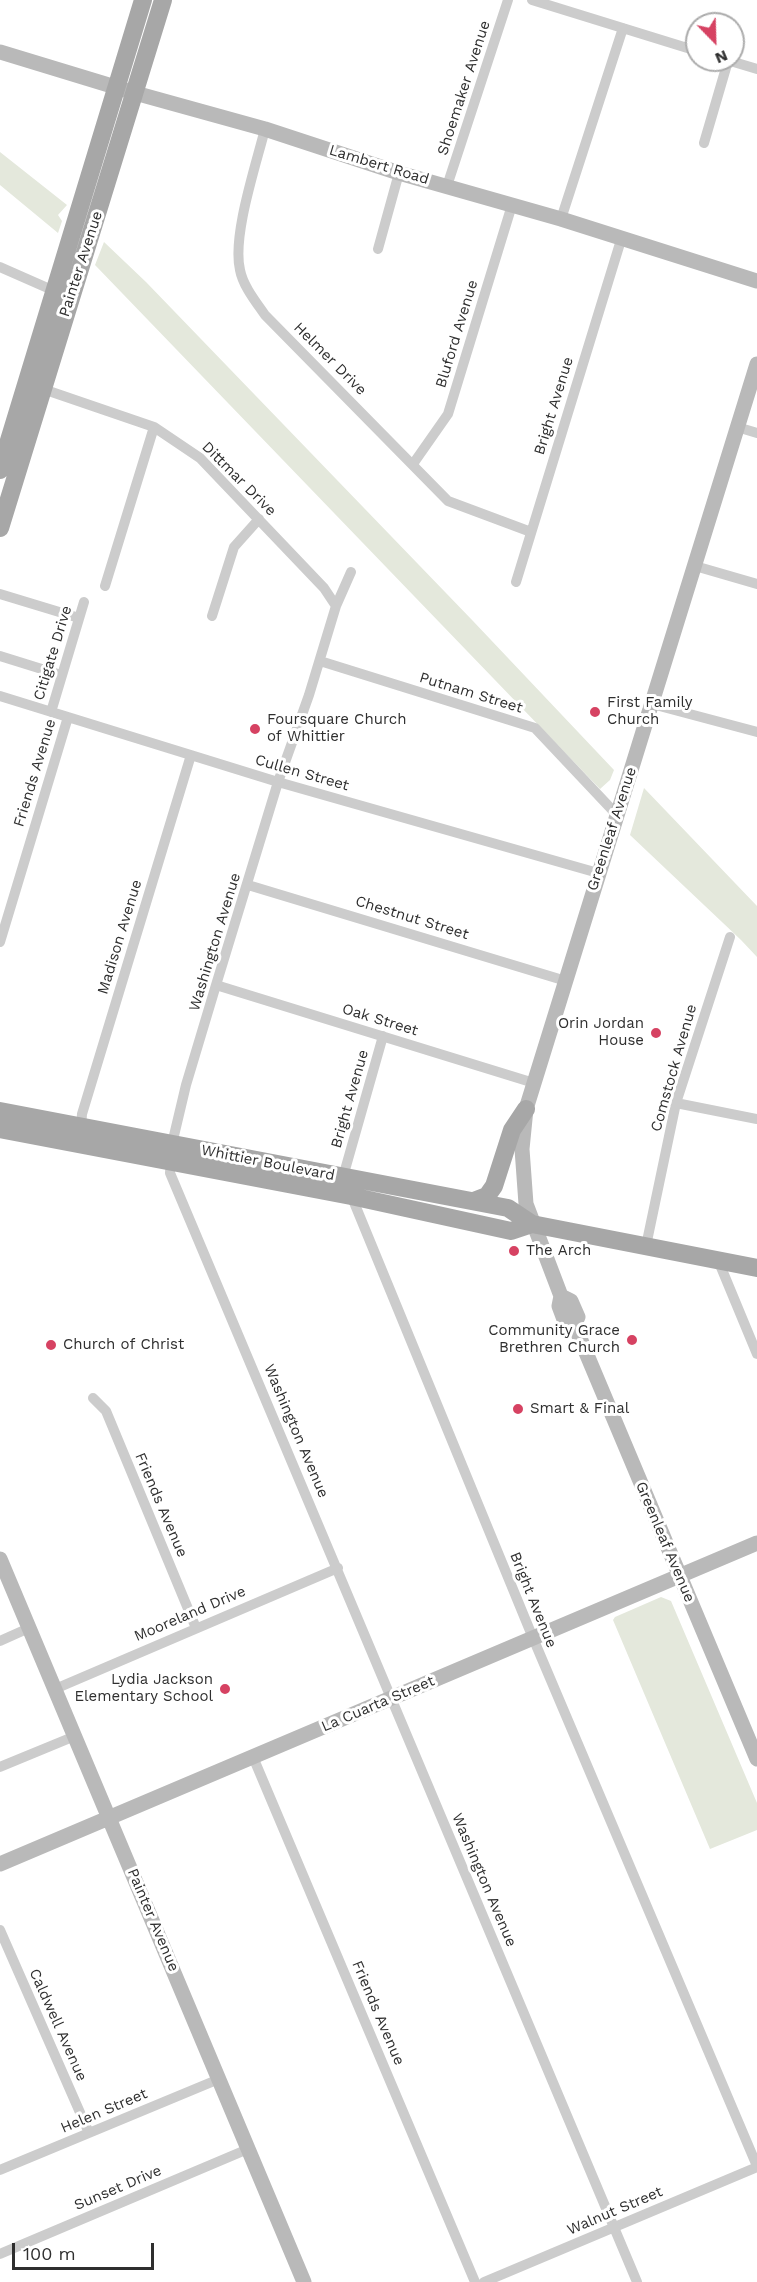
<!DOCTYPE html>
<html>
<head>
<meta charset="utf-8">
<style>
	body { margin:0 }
	#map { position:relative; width:757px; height:2282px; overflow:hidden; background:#fff; font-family:"Work Sans",sans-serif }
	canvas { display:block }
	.north { position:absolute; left:685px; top:12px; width:60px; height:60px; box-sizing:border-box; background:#fff; border:2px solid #acacac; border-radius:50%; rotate:157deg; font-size:16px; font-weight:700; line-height:24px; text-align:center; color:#2f2f2f }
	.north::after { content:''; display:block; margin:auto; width:21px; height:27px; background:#d64262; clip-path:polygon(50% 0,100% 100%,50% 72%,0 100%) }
	.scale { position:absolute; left:12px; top:2243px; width:142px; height:27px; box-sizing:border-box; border:3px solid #2f2f2f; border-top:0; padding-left:8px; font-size:18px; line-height:21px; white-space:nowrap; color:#2f2f2f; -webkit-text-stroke:4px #fff; paint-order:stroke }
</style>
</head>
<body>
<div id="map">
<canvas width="757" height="2282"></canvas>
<div class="north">N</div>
<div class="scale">100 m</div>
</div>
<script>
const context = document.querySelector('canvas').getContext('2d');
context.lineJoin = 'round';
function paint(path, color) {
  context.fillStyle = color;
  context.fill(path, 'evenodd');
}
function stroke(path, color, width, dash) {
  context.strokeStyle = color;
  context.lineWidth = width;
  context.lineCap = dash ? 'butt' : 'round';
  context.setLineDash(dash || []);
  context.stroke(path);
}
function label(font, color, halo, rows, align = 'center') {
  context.font = font + ' "Work Sans",sans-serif';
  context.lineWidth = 6;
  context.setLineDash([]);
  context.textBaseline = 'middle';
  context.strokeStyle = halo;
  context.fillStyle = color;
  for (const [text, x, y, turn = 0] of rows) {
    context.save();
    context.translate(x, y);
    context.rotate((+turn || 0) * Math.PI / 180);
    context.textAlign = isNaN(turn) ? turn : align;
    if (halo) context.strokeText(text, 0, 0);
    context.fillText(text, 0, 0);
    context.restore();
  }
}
const green = new Path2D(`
	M0 152 67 205 58 215 62 221 58 233 0 185Z
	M104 242 146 282 473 621 614 770 610 780 600 789 95 265Z
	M644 788 757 906V957L741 940 630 835Z
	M661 1597 671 1601 757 1803V1830L710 1849 613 1620 615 1617Z`);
const street = new Path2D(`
	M532 0 697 51
	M727 60 757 69
	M265 129C256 165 232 236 240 270 243 286 256 302 265 315L448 501 531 532
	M704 143 728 61
	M447 186 508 0
	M561 219 623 28
	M378 249 399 173
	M0 267 59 293
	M40 388 154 427 200 458 324 588 336 606
	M737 427 757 433
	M413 464 448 414 512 205
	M695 566 757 584
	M351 572 336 606 309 695 278 782 216 985 186 1085 172 1144 170 1173 637 2282
	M516 582 621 240
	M105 586 154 427
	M0 594 79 618
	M212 616 234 547 259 519
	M0 656 61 675
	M320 661 535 728 617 815
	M0 696 278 782 598 873
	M652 704 757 732
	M51 712 84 602
	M248 885 566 981
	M0 942 68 717
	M216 985 534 1083
	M676 1103 757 1119
	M81 1127 82 1114 191 755
	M345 1181 343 1177 383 1036
	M351 1195 533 1638 757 2166
	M646 1246 676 1103 730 937
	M718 1260 757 1354
	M93 1398 106 1411 196 1628
	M0 1641 29 1628
	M55 1689 338 1568
	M253 1757 475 2282
	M0 1767 75 1736
	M0 1930 89 2133
	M0 2170 219 2079
	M0 2254 248 2149
	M484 2282 757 2167`);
const secondary = new Path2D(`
	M0 52 135 93 265 129 399 173 561 219 757 281
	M561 1296 571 1301 578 1317 574 1324 757 1759
	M574 1324 565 1322 559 1306 561 1296 526 1204 522 1149 526 1109 757 364
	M0 1559 304 2282
	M0 1864 757 1543`);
const primary = new Path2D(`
	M0 470 143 0
	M0 528 163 0
	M0 1111 508 1208 532 1224 757 1268
	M0 1129 351 1196 511 1231 532 1224
	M474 1201 487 1196 494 1186 512 1130 526 1109`);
const markers = [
	[595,712,6,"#d64262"],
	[255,729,6,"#d64262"],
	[656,1033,6,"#d64262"],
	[514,1251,6,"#d64262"],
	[632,1340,6,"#d64262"],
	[51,1345,6,"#d64262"],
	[518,1409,6,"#d64262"],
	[225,1689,6,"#d64262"]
];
const streetNames = [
	["Shoemaker Avenue",464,88,-72],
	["Lambert Road",379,165,17],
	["Painter Avenue",81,264,-72],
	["Bluford Avenue",457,334,-73],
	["Helmer Drive",330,359,45],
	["Bright Avenue",554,406,-73],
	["Dittmar Drive",239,479,45],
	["Citigate Drive",53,653,-73],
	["Putnam Street",471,693,17],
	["Friends Avenue",35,773,-73],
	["Cullen Street",302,773,16],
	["Greenleaf Avenue",612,829,-72],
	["Chestnut Street",412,918,17],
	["Madison Avenue",120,937,-73],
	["Washington Avenue",215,942,-73],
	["Oak Street",380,1020,17],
	["Comstock Avenue",674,1068,-74],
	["Bright Avenue",350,1099,-74],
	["Whittier Boulevard",268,1163,11],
	["Washington Avenue",296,1431,67],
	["Friends Avenue",161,1505,67],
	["Greenleaf Avenue",665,1542,67],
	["Bright Avenue",533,1600,68],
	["Mooreland Drive",190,1614,-23],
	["La Cuarta Street",378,1704,-23],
	["Washington Avenue",484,1880,67],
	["Painter Avenue",153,1920,67],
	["Friends Avenue",378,2013,67],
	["Caldwell Avenue",58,2025,66],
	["Helen Street",104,2111,-23],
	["Sunset Drive",118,2188,-23],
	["Walnut Street",615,2211,-23]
];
const poiNames = [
	["First Family",607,703],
	["Church",607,720],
	["Foursquare Church",267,720],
	["of Whittier",267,737],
	["Orin Jordan",644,1024,"right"],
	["House",644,1041,"right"],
	["The Arch",526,1251],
	["Community Grace",620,1331,"right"],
	["Brethren Church",620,1348,"right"],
	["Church of Christ",63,1345],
	["Smart & Final",530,1409],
	["Lydia Jackson",213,1680,"right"],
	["Elementary School",213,1697,"right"]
];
paint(green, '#e4e8dc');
stroke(street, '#ccc', 10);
stroke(secondary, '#b9b9b9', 15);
stroke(primary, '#a7a7a7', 18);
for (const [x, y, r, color] of markers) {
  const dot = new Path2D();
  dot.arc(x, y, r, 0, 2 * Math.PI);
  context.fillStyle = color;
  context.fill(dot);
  stroke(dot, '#fff', 2);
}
label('15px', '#2f2f2f', '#fff', streetNames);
label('15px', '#2f2f2f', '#fff', poiNames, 'left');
</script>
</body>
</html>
